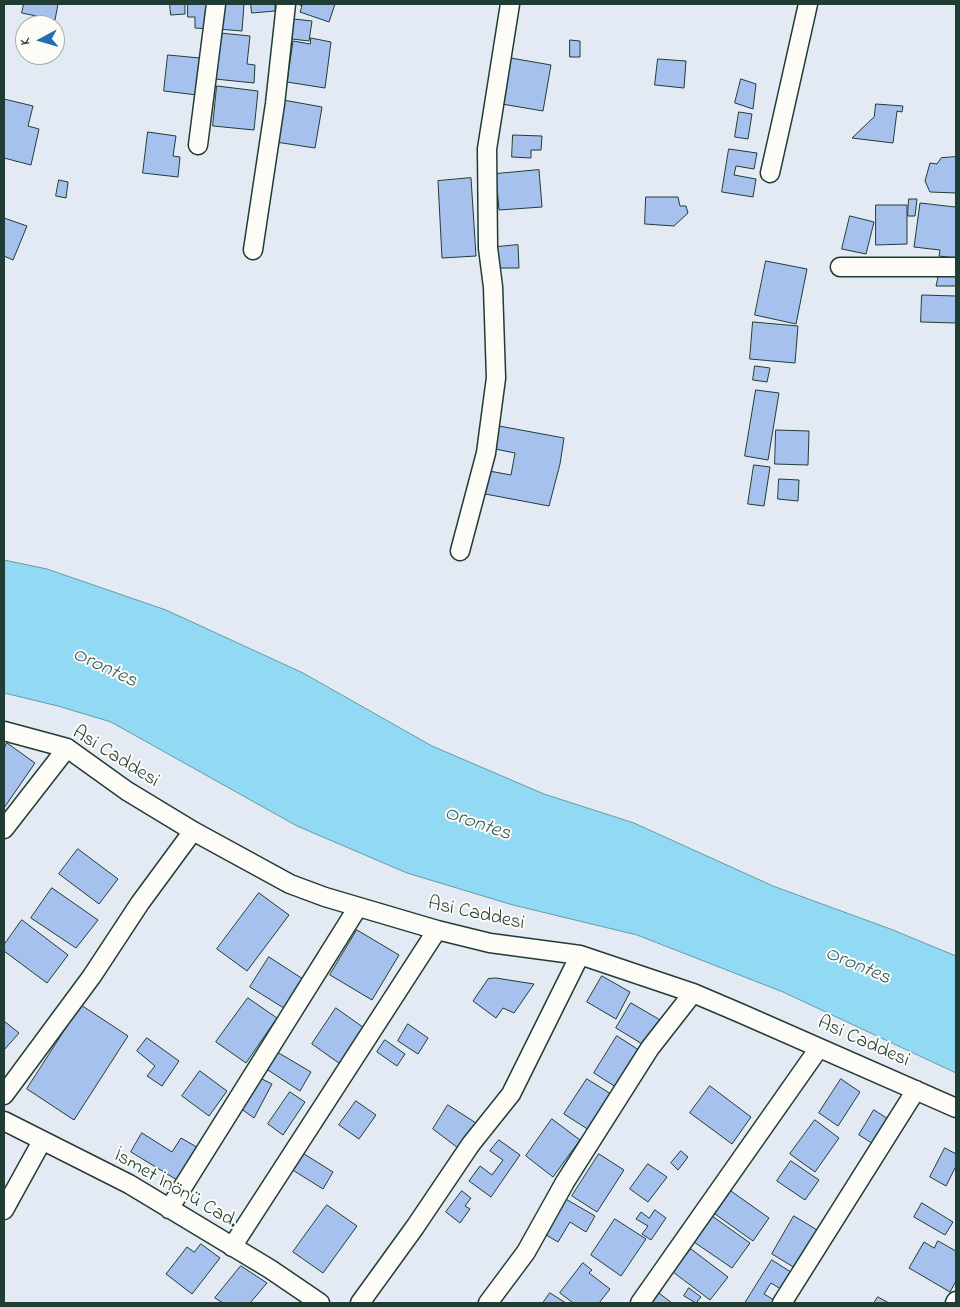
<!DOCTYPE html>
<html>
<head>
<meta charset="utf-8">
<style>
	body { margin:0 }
	#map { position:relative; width:960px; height:1307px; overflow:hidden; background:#e3eaf4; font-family:"Indie Flower",sans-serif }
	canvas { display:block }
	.frame { position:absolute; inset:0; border:5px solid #1f3d34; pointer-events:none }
	.north { position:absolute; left:15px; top:15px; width:50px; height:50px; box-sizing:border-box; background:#fdfcf7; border:1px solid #a4b0a9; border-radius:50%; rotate:264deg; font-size:14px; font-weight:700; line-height:20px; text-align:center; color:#1f3d34 }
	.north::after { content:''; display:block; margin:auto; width:18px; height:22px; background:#1f6fb2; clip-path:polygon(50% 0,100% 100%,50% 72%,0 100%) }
</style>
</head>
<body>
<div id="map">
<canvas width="960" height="1307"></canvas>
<div class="frame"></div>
<div class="north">K</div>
</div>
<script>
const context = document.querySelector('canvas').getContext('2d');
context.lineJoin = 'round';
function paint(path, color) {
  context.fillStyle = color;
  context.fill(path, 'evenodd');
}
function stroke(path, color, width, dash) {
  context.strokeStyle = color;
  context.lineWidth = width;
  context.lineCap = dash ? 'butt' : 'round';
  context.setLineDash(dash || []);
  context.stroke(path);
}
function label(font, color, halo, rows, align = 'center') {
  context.font = font + ' "Indie Flower",sans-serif';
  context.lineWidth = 4;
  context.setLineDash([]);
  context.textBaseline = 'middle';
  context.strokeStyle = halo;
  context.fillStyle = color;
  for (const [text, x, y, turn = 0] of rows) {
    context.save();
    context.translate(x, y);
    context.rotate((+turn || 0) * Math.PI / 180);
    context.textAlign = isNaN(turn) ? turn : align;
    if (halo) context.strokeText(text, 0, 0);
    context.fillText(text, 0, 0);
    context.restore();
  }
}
const water = new Path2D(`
	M4 560 47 569 166 610 303 673 432 746 544 794 634 823 773 886 893 930 956 956V1073L783 992 637 935 513 905 407 873 297 826 111 722 58 706 4 693Z`);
const building = new Path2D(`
	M24 4H58L55 20 22 13Z
	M170 4H185V14L171 15Z
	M188 4H210V29L195 28V17H188Z
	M220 4H244L242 31 218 29Z
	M251 4H275V11L252 13Z
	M297 4H335L329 22 300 12 302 6Z
	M294 19 312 21 309 41 292 39Z
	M220 33 250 36 247 64 255 65 254 83 215 79Z
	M311 38 331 42 325 88 287 82 293 41 310 44Z
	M570 40 580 41V57H570Z
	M168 55 200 58 197 95 164 91Z
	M511 58 551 65 543 111 502 104Z
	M658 59 686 61 684 88 655 85Z
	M741 79 756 84 753 109 735 103Z
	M217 86 258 91 254 130 213 126Z
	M4 99 33 106 28 126 39 129 31 165 4 158Z
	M283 100 322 107 315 148 276 142Z
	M876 104 903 106 902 112 897 111 893 143 852 138 874 117Z
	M739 112 752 114 748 139 735 137Z
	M148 132 176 136 173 156 180 157 178 177 143 173Z
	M513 135 542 136 541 150H531V158L512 157Z
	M729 149 757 153 754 169 736 166 734 175 756 179 753 197 722 192Z
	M956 157V193L930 192 925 181 930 163 937 164 941 158Z
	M539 170 542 207 499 210 496 174Z
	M471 178 476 256 442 258 438 181Z
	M59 180 68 182 66 198 56 196Z
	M646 197H678L680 206H686L688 213 674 226 645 224Z
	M909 199H917L915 216H908Z
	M956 200V258L939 256 940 250 914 247 920 203 955 207Z
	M876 205H907V244L876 245Z
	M850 216 874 222 866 254 842 249Z
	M4 218 27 226 13 260 4 256Z
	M518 245 519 268H498L497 247Z
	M766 261 807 269 796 324 755 315Z
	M956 275V286H936L938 277Z
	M922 295 956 296V323L921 322Z
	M753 322 798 326 795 363 750 359Z
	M755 366 770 368 767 382 753 380Z
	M756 390 779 393 768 460 745 456Z
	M499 426 564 438 560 464 549 506 480 493 484 470 511 475 515 453 495 449Z
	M776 430 809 431 808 465 775 464Z
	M754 465 770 467 764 506 748 504Z
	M779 479 799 480 798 501 778 499Z
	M7 743 35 763 4 808V749Z
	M78 849 118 879 99 904 59 874Z
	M52 888 98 920 76 948 31 918Z
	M259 893 289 915 247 971 217 949Z
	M22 920 68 955 47 983 4 951V945Z
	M357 930 399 955 372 1000 330 975Z
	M269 957 306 981 287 1010 250 987Z
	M602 976 630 992 616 1019 587 1002Z
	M496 978 534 984 514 1013 503 1008 496 1018 473 1001 488 979Z
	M248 998 277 1018 246 1063 216 1042Z
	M631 1003 662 1021 647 1047 616 1028Z
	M81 1005 128 1036 74 1120 27 1089Z
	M336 1008 367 1030 343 1066 312 1044Z
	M4 1021 19 1033 4 1050Z
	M408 1024 428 1038 418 1054 398 1041Z
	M617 1036 642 1052 619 1089 594 1073Z
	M147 1038 179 1061 162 1086 147 1076 155 1066 137 1051Z
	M385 1040 405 1054 397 1066 377 1052Z
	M277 1052 311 1072 300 1091 268 1070Z
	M200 1071 227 1091 209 1116 182 1096Z
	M258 1077 272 1084 254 1118 240 1108Z
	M587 1079 611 1094 589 1130 564 1114Z
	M841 1079 860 1092 838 1126 819 1113Z
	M710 1086 751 1117 732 1144 690 1113Z
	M290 1092 305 1102 283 1135 268 1124Z
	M356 1101 376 1115 359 1139 339 1125Z
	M448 1105 479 1125 462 1151 433 1129Z
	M874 1110 893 1122 878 1147 859 1135Z
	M552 1119 580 1140 553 1177 526 1156Z
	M815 1120 839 1138 815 1172 790 1154Z
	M142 1133 172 1152 181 1138 202 1150 182 1183 131 1152Z
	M499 1140 520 1155 491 1197 469 1181 480 1166 492 1175 503 1160 490 1151Z
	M945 1148 956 1154V1166L946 1186 930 1177Z
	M681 1151 688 1157 678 1170 671 1163Z
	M301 1152 333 1172 323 1189 291 1169Z
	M599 1154 624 1170 597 1212 572 1196Z
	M791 1161 819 1180 805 1200 777 1181Z
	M648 1164 667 1177 648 1202 630 1189Z
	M462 1191 471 1198 465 1206 470 1209 460 1223 446 1212Z
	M731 1191 769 1218 753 1241 715 1214Z
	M564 1198 595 1216 586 1232 570 1222 558 1242 543 1233Z
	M922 1203 953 1222 945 1235 914 1217Z
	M327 1205 357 1226 323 1273 293 1252Z
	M655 1210 666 1218 651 1240 642 1234 648 1226 636 1219 641 1212 649 1218Z
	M712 1216 750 1243 732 1268 694 1242Z
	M794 1216 822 1233 800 1271 772 1254Z
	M615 1219 646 1239 621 1276 591 1255Z
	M938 1241 956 1251V1281L950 1292 909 1268 924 1242 934 1248Z
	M201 1244 220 1258 192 1294 166 1274 187 1247 194 1252Z
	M691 1249 728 1277 710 1300 673 1272Z
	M772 1260 797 1276 787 1293 771 1283 764 1294 779 1303H745Z
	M583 1263 592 1270 589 1273 610 1289 599 1303H573L560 1293Z
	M241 1266 267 1283 250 1303H223L215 1298Z
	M689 1288 701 1297 696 1303 684 1296Z
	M655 1290 672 1303H645Z
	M550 1293 566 1303H543Z
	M878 1297 889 1303H874Z`);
const minor = new Path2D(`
	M198 145 216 4
	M770 173 808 4
	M253 250 275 104 286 4
	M840 267H956
	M460 551 486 453 496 378 493 287 488 248 487 149 510 4
	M4 731 67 748 127 791 193 831 290 884 325 897 437 930 490 943 580 955 693 993 740 1013 956 1108
	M4 829 67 748
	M4 1095 92 976 140 903 193 831
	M4 1121 129 1184 270 1269 320 1303
	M169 1209 358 907
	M4 1210 42 1141
	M232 1247 437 930
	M360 1303 415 1227 471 1144 511 1094 580 955
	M488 1303 526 1252 565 1182 650 1048 693 993
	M640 1303 819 1048
	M782 1303 916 1090
	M955 1303 956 1301`);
const streetNames = [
	["Asi Caddesi",115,758,32],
	["Asi Caddesi",476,915,12],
	["Asi Caddesi",863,1043,24],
	["İsmet İnönü Cad.",175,1190,30]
];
const waterNames = [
	["Orontes",104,669,25],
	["Orontes",477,825,19],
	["Orontes",857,967,23]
];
paint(water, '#92d9f3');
stroke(water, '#649ba7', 1);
paint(building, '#a7c1ee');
stroke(building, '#1f3d34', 1);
stroke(minor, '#1f3d34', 21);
stroke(minor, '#fdfcf7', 18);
label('20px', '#1f3d34', '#fdfcf7', streetNames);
label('italic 21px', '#365c5a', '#fdfcf7', waterNames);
</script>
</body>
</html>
